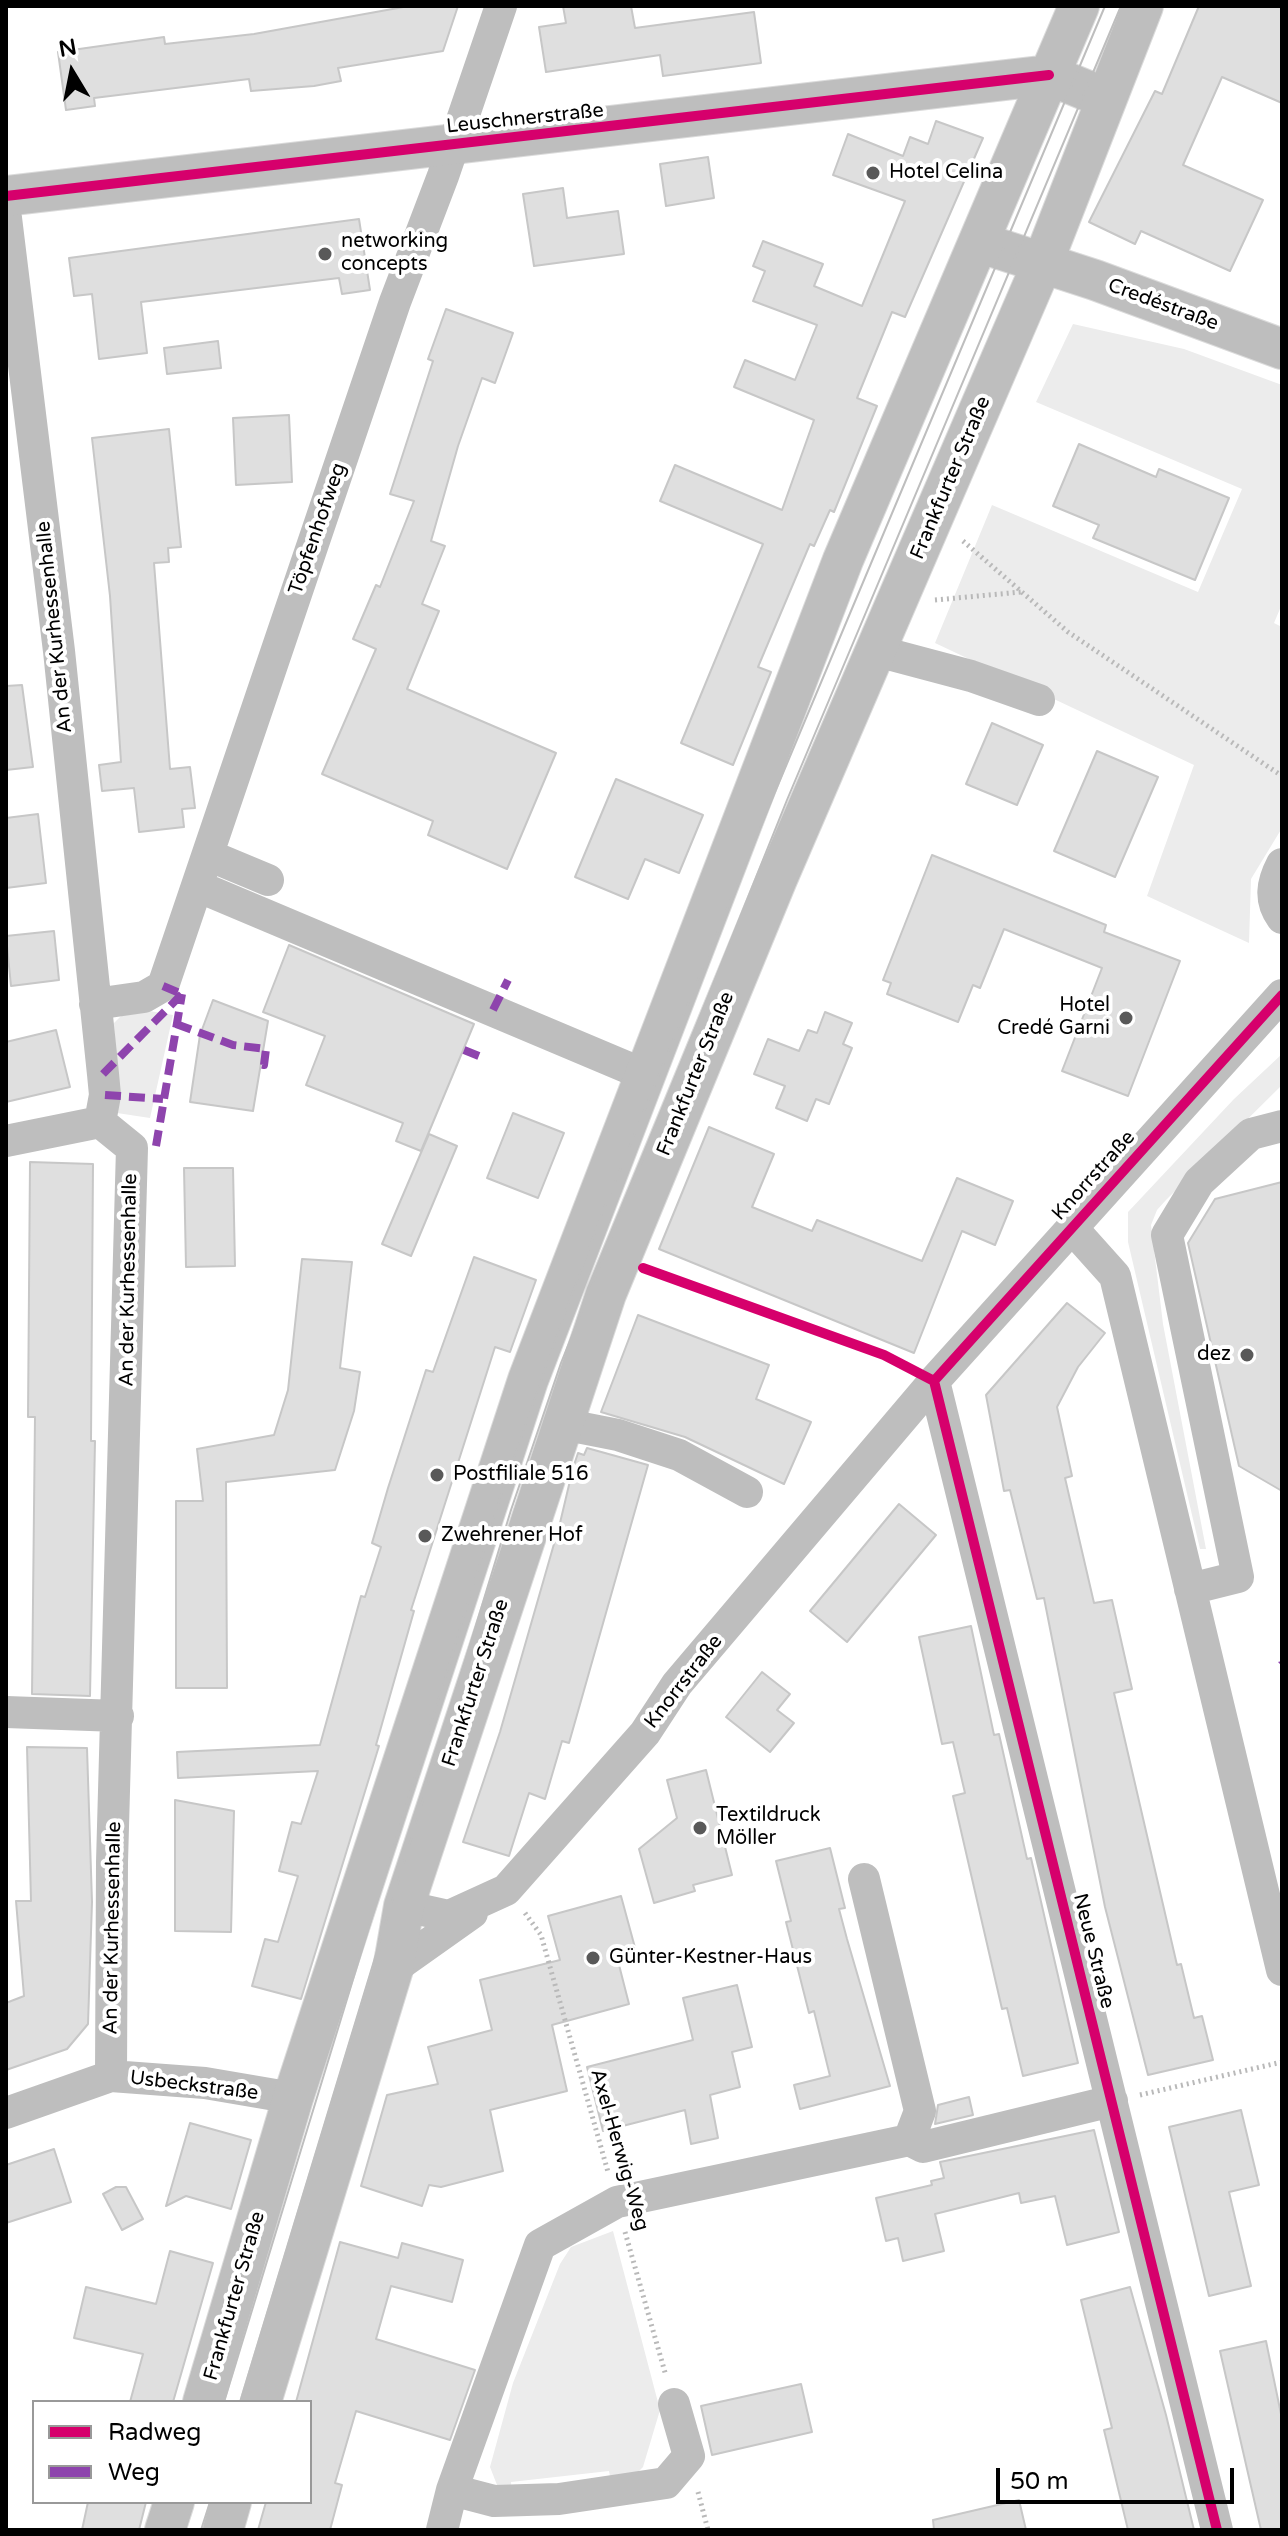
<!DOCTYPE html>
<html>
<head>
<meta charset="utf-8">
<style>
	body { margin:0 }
	#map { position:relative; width:1288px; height:2536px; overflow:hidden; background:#fff; font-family:"Varela Round",sans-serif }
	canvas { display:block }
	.frame { position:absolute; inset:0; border:8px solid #000; pointer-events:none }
	.legend { position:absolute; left:32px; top:2400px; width:280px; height:104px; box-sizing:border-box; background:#fff; border:2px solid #999; margin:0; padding:10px 14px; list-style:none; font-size:24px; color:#000 }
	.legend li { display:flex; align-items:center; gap:16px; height:40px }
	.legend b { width:40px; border:2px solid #999 }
	.north { position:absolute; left:32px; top:32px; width:80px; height:80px; -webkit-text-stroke:6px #fff; paint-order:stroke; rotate:350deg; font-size:22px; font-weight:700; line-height:32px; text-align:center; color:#000 }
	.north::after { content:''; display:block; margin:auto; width:28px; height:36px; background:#000; clip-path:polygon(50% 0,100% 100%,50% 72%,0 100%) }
	.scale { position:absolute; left:996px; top:2468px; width:238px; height:36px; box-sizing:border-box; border:4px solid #000; border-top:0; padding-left:10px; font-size:24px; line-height:28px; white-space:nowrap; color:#000; -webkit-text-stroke:6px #fff; paint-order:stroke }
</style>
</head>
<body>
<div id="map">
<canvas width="1288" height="2536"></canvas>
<div class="frame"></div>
<ul class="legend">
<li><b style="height:10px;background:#d6006c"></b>Radweg</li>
<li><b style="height:10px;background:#8e44ad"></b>Weg</li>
</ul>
<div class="north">N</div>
<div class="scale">50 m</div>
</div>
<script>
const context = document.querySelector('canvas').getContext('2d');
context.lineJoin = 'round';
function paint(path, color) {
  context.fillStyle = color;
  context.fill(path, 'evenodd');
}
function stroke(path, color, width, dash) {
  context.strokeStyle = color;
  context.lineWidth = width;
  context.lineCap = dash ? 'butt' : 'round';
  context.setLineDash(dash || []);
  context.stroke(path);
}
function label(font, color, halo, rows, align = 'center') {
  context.font = font + ' "Varela Round",sans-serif';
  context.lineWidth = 8;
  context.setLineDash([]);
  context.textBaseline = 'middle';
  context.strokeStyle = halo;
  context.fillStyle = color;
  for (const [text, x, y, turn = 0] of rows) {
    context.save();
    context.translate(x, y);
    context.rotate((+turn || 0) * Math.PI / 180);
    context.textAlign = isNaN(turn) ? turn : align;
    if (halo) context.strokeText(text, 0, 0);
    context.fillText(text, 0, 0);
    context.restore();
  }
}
const green = new Path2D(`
	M1073 324 1184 349 1282 385V604L1274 623 1282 627V828L1251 879 1249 943 1147 896 1194 765 935 643 992 505 1198 592 1242 489 1036 402Z
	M138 1009 173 1015 150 1118 117 1113 114 1023 123 1014Z
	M1282 1054V1085L1166 1200 1157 1210 1151 1225 1163 1324 1206 1549H1200L1128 1242V1212L1234 1099Z
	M613 2231 660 2410 643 2467 629 2481 611 2482 609 2471 511 2482 512 2493 499 2490 490 2467 513 2383 560 2264 571 2247Z`);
const building = new Path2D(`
	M409 6H458L443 51 338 68 341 81 314 86 251 91 249 79 94 98 95 106 66 110 58 52 164 37 165 44 254 34Z
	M563 6H631L635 28 754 12 761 63 663 76 660 55 546 72 539 27 566 23Z
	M1199 6H1282V103L1222 77 1183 165 1263 200 1230 271 1141 231 1135 244 1089 222 1155 91 1162 94Z
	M936 121 983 138 905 317 892 312 857 398 877 406 834 512 830 510 814 546 810 544 758 667 771 672 733 765 681 743 763 544 660 501 675 465 782 510 814 420 734 387 745 360 795 380 817 325 753 301 765 271 753 266 763 241 823 264 814 286 862 306 905 201 833 175 848 134 903 156 910 137 928 144Z
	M708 157 714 198 666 206 660 164Z
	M563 188 567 218 618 211 624 254 534 266 523 194Z
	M359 219 370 290 342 294 339 278 141 302 147 353 99 359 92 294 74 296 69 258Z
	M446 309 513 333 495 383 482 378 458 446 431 541 445 546 422 604 439 611 407 689 556 753 507 869 428 835 433 821 322 774 376 649 353 639 376 585 380 587 414 501 390 494 433 361 428 359Z
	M218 341 221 368 167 374 164 348Z
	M289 415 292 482 236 485 233 418Z
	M169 429 181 547 168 548 169 562 154 563 170 769 190 767 195 808 182 809 184 827 139 832 134 788 102 791 99 765 121 762 110 596 92 438Z
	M1079 444 1156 477 1159 469 1229 498 1195 580 1093 538 1099 525 1053 506Z
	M22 685 33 767 6 770V686Z
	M992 723 1043 745 1017 805 966 784Z
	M1097 751 1158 777 1115 877 1054 851Z
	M616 779 703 815 679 873 645 859 628 899 575 877Z
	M38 814 46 883 6 888V818Z
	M932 855 1106 925 1104 932 1180 961 1128 1096 1062 1071 1102 968 1004 929 980 988 973 985 958 1022 887 994 891 983 883 980Z
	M54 931 59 980 11 986 6 936Z
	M289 945 474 1024 421 1151 396 1141 403 1123 306 1085 325 1036 263 1012Z
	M213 1000 268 1021 253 1111 190 1102 200 1035Z
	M825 1012 852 1023 843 1044 852 1048 829 1104 816 1099 807 1121 776 1108 785 1086 754 1074 768 1039 799 1051 808 1030 817 1033Z
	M56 1030 70 1087 6 1102V1042Z
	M513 1113 564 1133 538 1198 487 1178Z
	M709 1127 774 1154 752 1207 812 1231 817 1220 922 1261 957 1178 1013 1201 995 1245 962 1231 914 1353 659 1249Z
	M429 1134 457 1146 411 1256 382 1244Z
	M30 1162 93 1164 91 1441H95L90 1696 32 1694 35 1417H28Z
	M184 1168H233L235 1266 186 1267Z
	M1282 1182V1491L1239 1466 1188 1243 1215 1199Z
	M474 1257 536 1280 510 1352 495 1347 411 1610 414 1611 376 1745 379 1746 301 1999 252 1986 265 1939 278 1942 298 1876 279 1871 292 1822 301 1824 318 1771 178 1778 177 1752 320 1745 361 1596 365 1597 381 1547 372 1543 388 1488 426 1370 433 1372Z
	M302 1259 352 1262 340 1368 360 1372 354 1411 335 1470 226 1482 227 1688H176V1501H203L197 1449 274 1435 288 1390Z
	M1067 1303 1105 1333 1078 1367 1057 1407 1072 1476 1065 1478 1094 1603 1112 1600 1132 1689 1114 1693 1177 1965 1181 1964 1194 2018 1202 2016 1213 2060 1148 2075 1105 1907 1044 1598 1037 1599 1010 1490 1004 1491 986 1395Z
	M638 1315 769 1365 756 1399 811 1422 784 1484 685 1437 601 1412Z
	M587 1448 648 1465 569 1743 562 1741 545 1799 529 1793 509 1856 463 1842 500 1732 560 1523 573 1468 578 1453 584 1455Z
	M899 1504 936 1535 847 1642 810 1611Z
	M971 1626 994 1735 999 1734 1027 1859 1031 1858 1078 2063 1023 2076 1007 2008 1002 2009 953 1796 965 1793 953 1742 942 1744 919 1637Z
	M762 1672 790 1694 777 1710 794 1723 770 1752 726 1717Z
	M27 1747 87 1748 92 1902 88 2024 67 2049 6 2070V2003L24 1996 16 1901H31Z
	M706 1770 732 1875 693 1885 695 1891 654 1903 639 1849 677 1818 667 1780Z
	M175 1800 234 1811 231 1932 175 1931Z
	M830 1848 845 1908 839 1909 847 1939 890 2086 800 2109 794 2085 830 2076 814 2011 809 2013 786 1922 791 1921 776 1861Z
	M621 1896 637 1955 618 1961 629 2004 552 2025 567 2091 490 2110 503 2171 441 2187 429 2185 422 2206 361 2186 387 2095 438 2084 428 2047 492 2030 480 1980 560 1960 548 1916Z
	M737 1985 752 2047 732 2052 740 2087 710 2095 718 2138 691 2144 685 2110 603 2131 587 2067 693 2040 683 1998Z
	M969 2097 973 2115 935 2124 938 2105Z
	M1241 2110 1259 2185 1229 2192 1251 2286 1209 2296 1169 2127Z
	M190 2123 251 2140 231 2209 186 2196 166 2206Z
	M1094 2130 1119 2232 1067 2245 1055 2196 1021 2203 1019 2193 935 2214 944 2251 903 2261 898 2238 886 2241 876 2198 932 2185 931 2181 944 2178 940 2162Z
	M54 2149 71 2202 6 2223V2165Z
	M116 2187H126L143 2219 122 2230 103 2194Z
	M340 2242 398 2258 402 2243 463 2260 452 2302 391 2286 376 2339 475 2370 450 2440 356 2411 335 2483 342 2485 330 2530H258L266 2502H310V2402H296Z
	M170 2251 213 2263 173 2402H130L143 2354 74 2338 86 2287 156 2304Z
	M1130 2287 1166 2415 1194 2530H1128L1104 2430 1112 2428 1081 2300Z
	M1266 2341 1282 2419V2530H1261L1220 2351Z
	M801 2384 812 2432 712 2455 701 2406Z
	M1019 2500 1026 2530H934L933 2520Z
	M88 2502H146L139 2530H82Z`);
const path = new Path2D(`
	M963 541 1068 632 1282 776
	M935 600 1021 592
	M651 1272 909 1365
	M525 1913 541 1935 608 2172
	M1140 2095 1282 2062
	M625 2232 666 2376
	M698 2492 708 2530`);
const minor = new Path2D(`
	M6 218 59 651 103 1074 105 1095 100 1122 132 1148 112 1862 111 2076
	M877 651 971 676 1039 700
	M208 855 268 880
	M1282 864C1272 883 1269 900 1282 918
	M197 886 643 1074
	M95 1004 144 997 163 986 395 302 443 176 501 6
	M6 1141 100 1122
	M1072 1228 1115 1276 1282 1970
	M934 1381 1217 2530
	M562 1424 618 1435 679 1455 747 1492
	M1190 1589 1238 1577 1167 1235 1199 1182 1251 1134 1282 1126
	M6 1712 118 1716
	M864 1879 920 2111 909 2140
	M404 1906 449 1916 506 1890 645 1733 677 1684 934 1381 1282 995
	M393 1969 472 1913
	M6 2113 111 2076 205 2083 293 2098
	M909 2140 923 2147 1112 2101
	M452 2490 494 2501 559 2499 666 2483 689 2456 674 2404
	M442 2530 452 2490 540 2245 617 2202 909 2140`);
const major = new Path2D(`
	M6 196 1049 75 1105 98
	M981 243 1095 280 1282 349
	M203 2402 293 2098 528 1380 843 560 1079 6
	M261 2402 393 1969 404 1906 606 1294 777 879 1043 262 1143 6
	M165 2530 174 2502
	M223 2530 231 2502`);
const tram = new Path2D(`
	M224 2402 500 1498 560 1327 601 1216 775 792 1105 6
	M240 2402 511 1510 561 1363 787 800 1121 6
	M185 2530 193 2502
	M201 2530 210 2502`);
const quiet = new Path2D(`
	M163 986 182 994
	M493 1010 508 980
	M176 1024 233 1045 266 1049 264 1065 260 1064
	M464 1050 479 1056
	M103 1074 182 994
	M105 1095 163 1099
	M156 1146 182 994
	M1281 1665 1282 1664`);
const cycleway = new Path2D(`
	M6 196 1049 75
	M643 1268 884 1355 934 1381
	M934 1381 1217 2530
	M934 1381 1282 995`);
const markers = [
	[873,173,8,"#595959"],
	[325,254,8,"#595959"],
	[1126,1018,8,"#595959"],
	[1247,1355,8,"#595959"],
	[437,1475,8,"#595959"],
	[425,1536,8,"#595959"],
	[700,1828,8,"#595959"],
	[593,1958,8,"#595959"]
];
const streetNames = [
	["Leuschnerstraße",525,119,-6],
	["Credéstraße",1163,305,20],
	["Frankfurter Straße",951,478,-67],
	["Töpfenhofweg",318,529,-71],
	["An der Kurhessenhalle",55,627,-96],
	["Frankfurter Straße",696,1074,-68],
	["Knorrstraße",1094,1176,-48],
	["An der Kurhessenhalle",129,1280,-89],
	["Knorrstraße",684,1682,-52],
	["Frankfurter Straße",476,1683,-72],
	["An der Kurhessenhalle",113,1928,-89],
	["Neue Straße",1093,1951,76],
	["Usbeckstraße",194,2086,7],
	["Axel-Herwig-Weg",619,2150,74],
	["Frankfurter Straße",235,2296,-74]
];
const poiNames = [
	["Hotel Celina",889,173],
	["networking",341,242],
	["concepts",341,265],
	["Hotel",1110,1006,"right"],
	["Credé Garni",1110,1029,"right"],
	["dez",1231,1355,"right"],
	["Postfiliale 516",453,1475],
	["Zwehrener Hof",441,1536],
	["Textildruck",716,1816],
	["Möller",716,1839],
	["Günter-Kestner-Haus",609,1958]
];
paint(green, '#ececec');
paint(building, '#dfdfdf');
stroke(building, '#c7c7c7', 2);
stroke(major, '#dbdbdb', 42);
stroke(path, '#b9b9b9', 5, [2, 4]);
stroke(minor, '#bebebe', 32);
stroke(major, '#bebebe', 40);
stroke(tram, '#bebebe', 2);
stroke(quiet, '#8e44ad', 8, [16, 8]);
stroke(cycleway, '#d6006c', 10);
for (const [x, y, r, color] of markers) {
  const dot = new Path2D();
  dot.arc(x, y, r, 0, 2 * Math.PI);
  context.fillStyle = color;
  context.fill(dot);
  stroke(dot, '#fff', 3);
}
label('20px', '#000', '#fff', streetNames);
label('20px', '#000', '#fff', poiNames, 'left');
</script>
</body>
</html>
